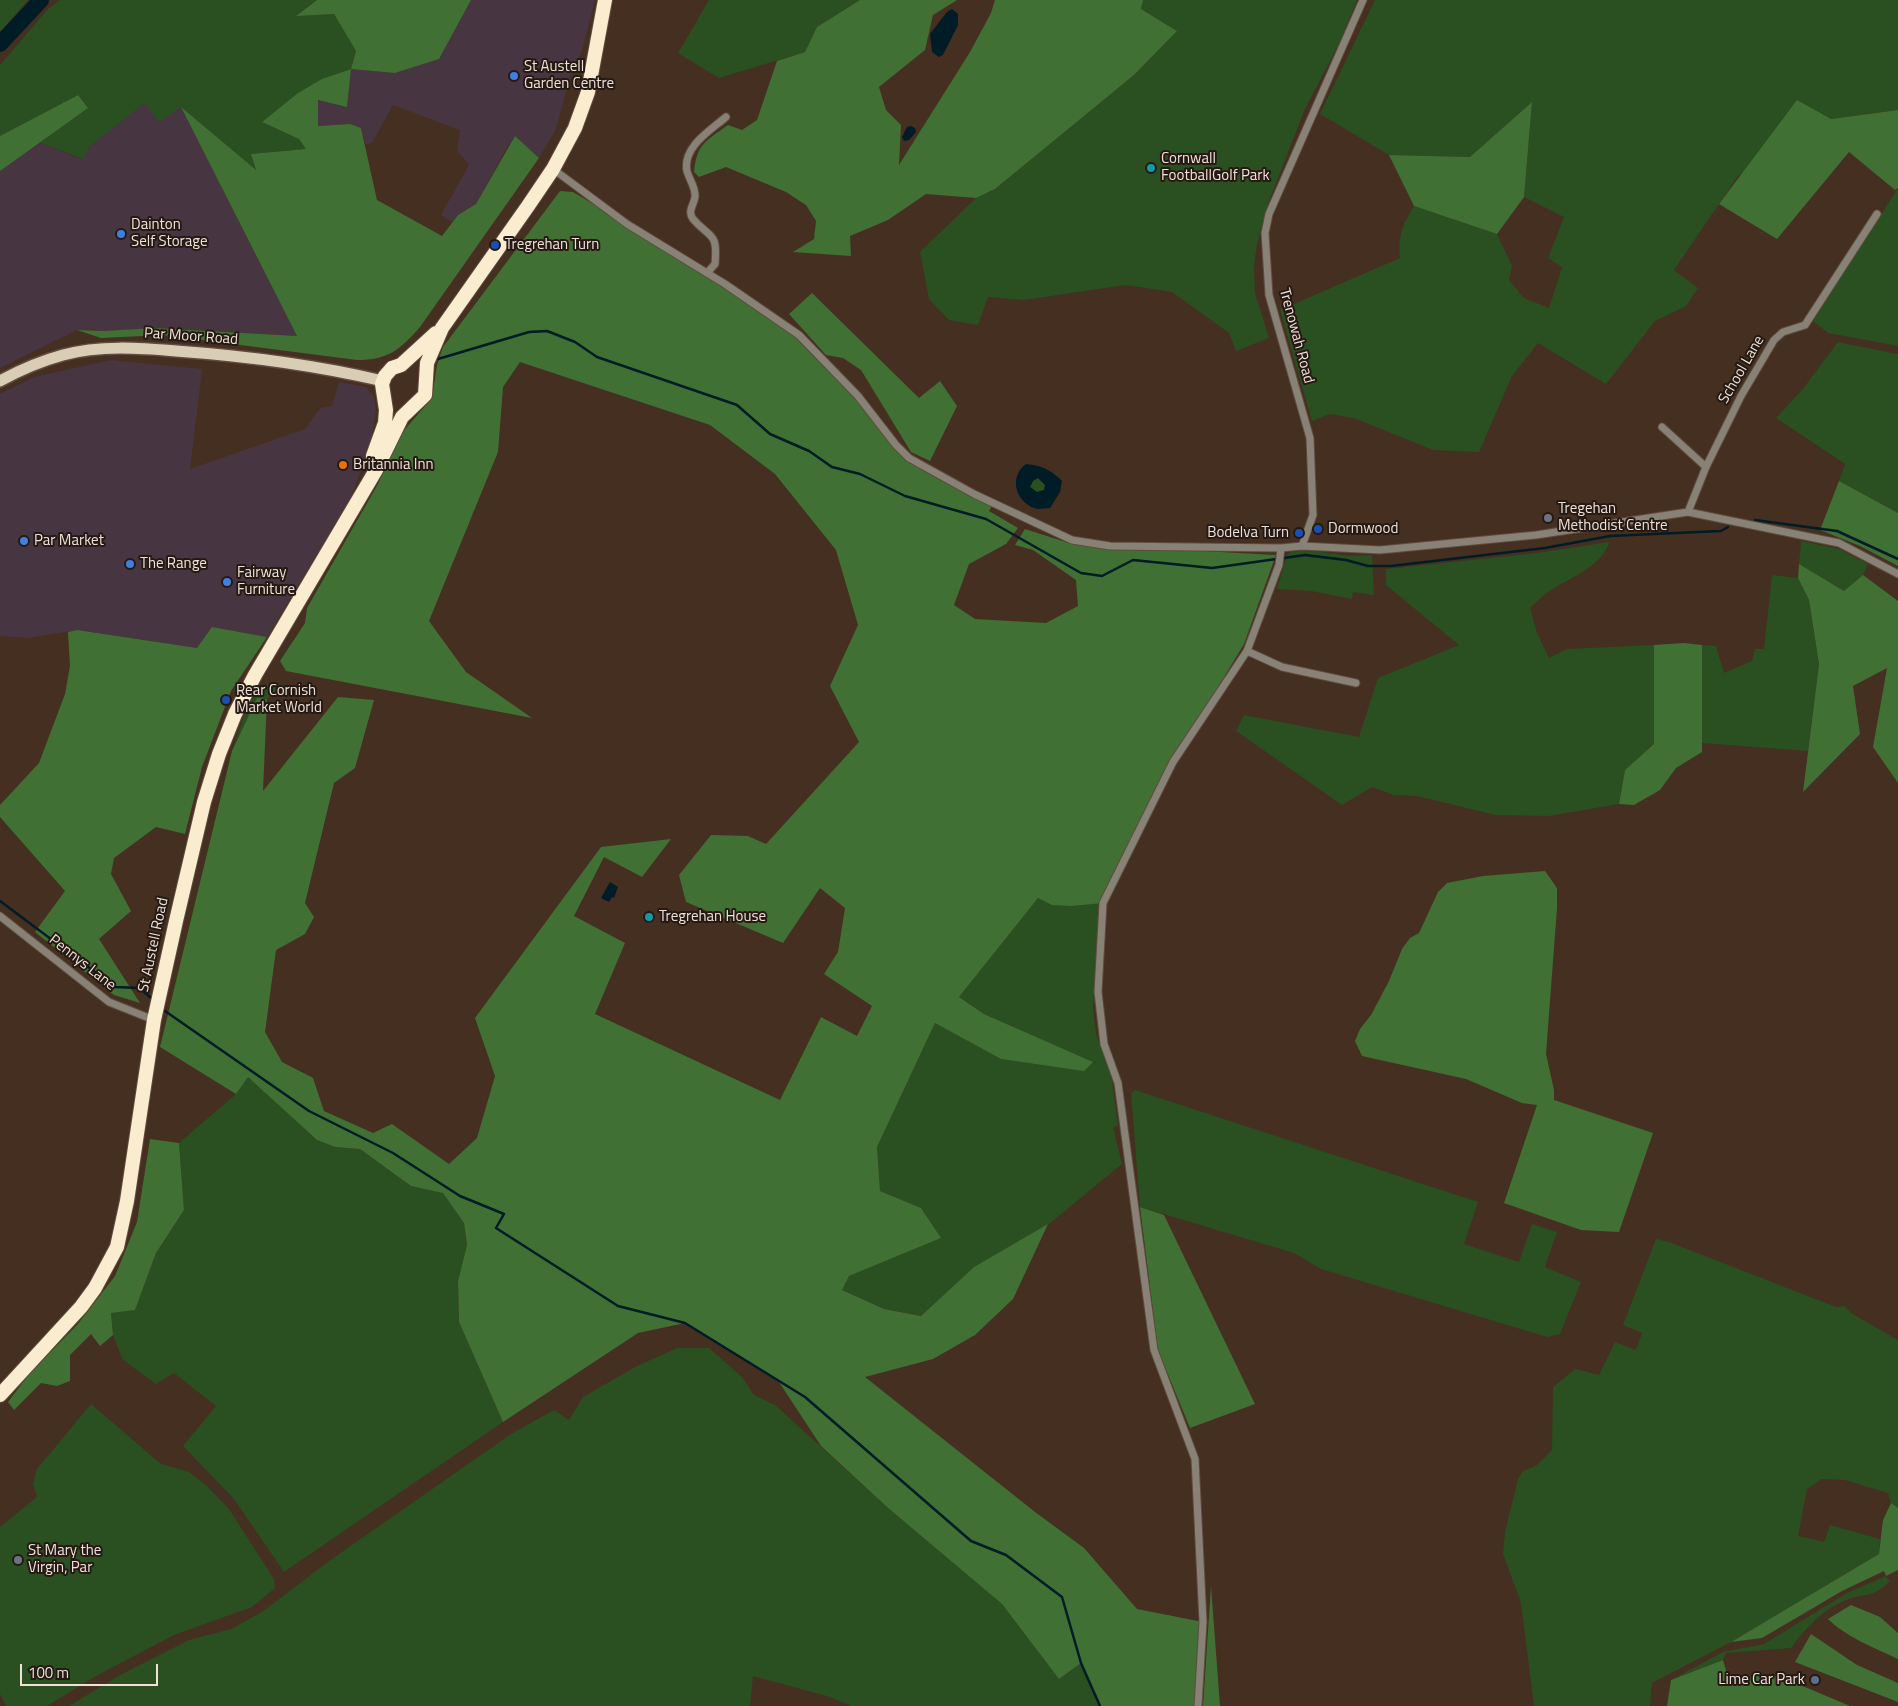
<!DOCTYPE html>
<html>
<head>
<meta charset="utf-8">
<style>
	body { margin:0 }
	#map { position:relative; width:1898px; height:1706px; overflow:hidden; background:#452f21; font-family:"Titillium Web",sans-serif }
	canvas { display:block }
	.scale { position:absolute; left:20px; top:1664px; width:138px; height:22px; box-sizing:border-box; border:2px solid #f0e1d8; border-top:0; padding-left:6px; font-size:15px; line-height:18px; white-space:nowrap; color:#f0e1d8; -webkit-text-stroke:4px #241913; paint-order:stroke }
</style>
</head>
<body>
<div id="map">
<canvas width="1898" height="1706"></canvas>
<div class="scale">100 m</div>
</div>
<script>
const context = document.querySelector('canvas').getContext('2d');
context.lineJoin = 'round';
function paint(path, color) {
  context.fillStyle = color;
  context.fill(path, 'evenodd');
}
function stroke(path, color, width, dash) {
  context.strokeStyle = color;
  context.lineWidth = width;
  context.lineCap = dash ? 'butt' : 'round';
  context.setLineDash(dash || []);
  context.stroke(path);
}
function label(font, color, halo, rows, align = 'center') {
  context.font = font + ' "Titillium Web",sans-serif';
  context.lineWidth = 4;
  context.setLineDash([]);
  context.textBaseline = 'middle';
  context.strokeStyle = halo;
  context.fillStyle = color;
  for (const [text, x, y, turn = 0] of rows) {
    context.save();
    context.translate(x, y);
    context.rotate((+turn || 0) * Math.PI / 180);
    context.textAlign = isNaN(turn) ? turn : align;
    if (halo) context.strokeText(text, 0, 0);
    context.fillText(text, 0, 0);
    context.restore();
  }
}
const commercial = new Path2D(`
	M471 0H595L582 50 570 76 556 129 539 158 515 136 506 149 476 204 458 215 452 222 441 215 469 165 457 150 460 130 393 105 373 141 366 145 361 128 350 124 318 126V100L347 107 351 69 395 73 439 59Z
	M146 102 181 107 297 336 155 328 103 331 77 330 0 368V171L38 142 82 159 89 147Z
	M111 360 202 369 190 469 305 429 320 408 332 406 339 382 366 387 374 397 376 410 371 443 351 497 267 637 213 627 197 648 77 630 28 638 0 636V394L34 377Z`);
const green = new Path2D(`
	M0 0H28L0 32Z
	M60 0H317L297 15 334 14 356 51 351 69C312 82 294 97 262 122L299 139 306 149 252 154 256 171 181 107 159 122 145 103 89 147 83 159 38 142 88 108 78 95 0 136V65L48 9Z
	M709 0H860L817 27 805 52 719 78 678 53Z
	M1143 0H1357L1340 42 1305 109 1269 201 1257 244 1254 266 1255 293 1269 338 1236 351 1229 333 1172 292 1125 285 1024 300 988 297 978 325 949 320 929 299 920 252 976 198 995 189 1134 75 1177 31 1141 9Z
	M1375 0H1898V110L1831 119 1738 176 1674 270 1698 288 1686 306 1655 321 1606 384 1538 343 1512 376 1479 452 1433 450 1354 418 1330 414 1312 421 1280 310 1400 258C1398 235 1402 226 1414 206L1497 234 1512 266 1509 280 1524 298 1549 308 1562 267 1548 258 1564 217 1524 197 1532 102 1470 157 1389 155 1320 114Z
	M1898 188V346L1828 333 1813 321Z
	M1838 342 1898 354V513L1839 481 1845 464 1776 418 1802 390Z
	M1038 478 1045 485 1044 490 1037 492 1030 487 1033 481Z
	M1801 541 1839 549 1868 564 1863 575 1844 591 1799 564Z
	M1609 542C1602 568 1568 578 1548 592 1542 596 1536 603 1530 608L1537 633 1549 658 1567 649 1654 645V744L1625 770 1619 804 1549 816 1495 815 1417 796 1394 795 1372 787 1342 805 1236 731 1244 715 1359 737 1378 678 1459 645 1386 585V569L1537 553Z
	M1307 550 1350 556 1372 555 1374 595 1353 592 1352 599 1311 591 1277 589 1287 555 1291 552Z
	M1772 575 1798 578 1809 600 1819 664 1808 751 1702 743V645L1716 646 1724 673 1752 661 1755 649H1764Z
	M268 684 283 685 267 699 257 698 232 751C241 728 246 696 268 684Z
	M1038 898C1059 908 1077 905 1100 901L1093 1008 1096 1034 1111 1073 1118 1126 1113 1127 1122 1164 1049 1224 974 1267 921 1316 884 1309 842 1290 849 1276 940 1238 921 1208 880 1191 877 1147 935 1023 1001 1059 1092 1062 984 1014 959 997Z
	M248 1076 317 1140 335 1147 360 1149 411 1186 443 1192 464 1223 467 1245 458 1281 459 1322 503 1422 284 1572 234 1499 183 1446 216 1406 174 1373 156 1384 123 1360 113 1335 111 1313 135 1310 156 1253 184 1210 179 1143 236 1094Z
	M1135 1090 1478 1202 1464 1244 1519 1262 1532 1224 1557 1232 1545 1267 1581 1282 1560 1334 1547 1337 1321 1269 1294 1253 1140 1207 1131 1093Z
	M1656 1239 1669 1242 1836 1307 1845 1306 1851 1313 1898 1340V1508L1891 1503 1888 1493 1845 1480 1822 1479 1807 1489 1798 1536 1824 1542 1830 1525 1880 1539 1879 1554 1731 1642 1652 1683 1650 1706H1534L1521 1603 1503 1554 1505 1532 1518 1479 1522 1472 1537 1465 1552 1450 1553 1387 1575 1369 1599 1375 1615 1342 1636 1350 1642 1333 1623 1325Z
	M677 1348H709L742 1377 754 1395 775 1405 887 1507 1002 1604 1059 1679 1081 1663 1100 1706H851L830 1697 753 1676 750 1706H69L122 1674 189 1640 231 1629 262 1612 329 1561 511 1434 554 1410 569 1420 583 1397 637 1366Z
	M91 1404 161 1464 189 1472 207 1486 229 1509 274 1579 275 1588 252 1607 174 1635 96 1676 47 1706H6L0 1694V1527L37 1497 33 1484 37 1469Z
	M1886 1576 1890 1581C1870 1601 1864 1591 1842 1602 1821 1611 1804 1630 1791 1648L1726 1653 1723 1660 1671 1680 1723 1652 1764 1644 1847 1593Z`);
const forest = new Path2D(`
	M317 0H471L439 59 395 73 351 69 347 107 318 100V126L350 124 361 128 377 200 442 236 458 215 476 204 515 136 539 158 420 327C400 350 388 360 357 360L163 335 101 338 77 330 103 331 155 328 297 336 181 107 256 170 251 154 306 149 299 139 262 122 298 93 322 79 351 69 356 51 334 14 296 16Z
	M860 0H957L933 15 925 50 879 87 886 110 901 125 899 165 970 52 991 13 995 0H1143L1141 9 1177 31 1134 75 995 189 976 198 926 194 888 220 850 236 851 256 793 252 814 239 816 221 806 205 786 192 726 167 699 177 694 172C697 143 706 141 728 125L742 130 757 120 777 61 805 52 817 27Z
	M78 95 88 108 0 171V136Z
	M1797 100 1831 119 1898 110V188L1895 190 1849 152 1777 239 1719 204Z
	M1532 102 1524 197 1497 234 1414 206 1389 155 1470 157Z
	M560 191 573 192 627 224 799 335 909 458 993 504 989 511 1018 528 1006 544 969 564 954 605 975 619 1046 623 1078 606 1076 580 1033 550 1015 545 1025 529 1072 544V540L1110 546 1276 555 1244 644 1173 762 1103 903 1071 906 1052 905 1038 898 959 997 984 1014 1093 1062 1084 1071 1001 1059 935 1023 877 1147 880 1191 921 1208 941 1238 849 1276 842 1290 884 1309 921 1316 974 1267 1048 1224 1013 1299 975 1335 933 1359 865 1377 1035 1512 1084 1548 1137 1609 1203 1622 1198 1706H1100L1081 1663 1059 1679 1002 1604 887 1507 821 1446 779 1382 685 1323 638 1333 503 1422 459 1322 458 1281 467 1245 464 1223 443 1193 411 1186 360 1149 335 1147 317 1140 248 1077 236 1094 160 1047 232 751 257 698 267 699 263 791 338 697 374 700 355 768 334 783 305 903 314 917 305 934 276 950 265 1032 282 1062 313 1078 324 1111 373 1133 392 1124 449 1164 477 1138 495 1076 475 1018 601 847 671 839 642 877 604 857 574 916 625 943 595 1014 780 1100 821 1017 857 1036 872 1006 824 974 838 952 845 908 820 888 783 943 686 902 679 875 711 835 748 836 766 844 859 742 830 686 858 625 836 550 775 474 710 425 520 362 503 387 498 452 429 621 466 672 532 718 286 671 280 661 305 623 307 608 378 484 400 435 432 398 437 365 443 347Z
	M812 293 919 398 940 381 957 406 930 461 911 452 861 370 843 358 826 355 789 314Z
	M1839 481 1898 513V566L1860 546 1820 530Z
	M1799 564 1844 591 1863 575 1898 601V783L1873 747 1887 668 1853 686 1860 734 1803 792 1819 664 1809 600 1798 578Z
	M212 627 267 637 231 691 202 767 185 834 156 827 114 858 111 874 131 911 99 939 140 1003 114 995 35 932 65 891 0 817V805L39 763 65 694 70 666 68 632 77 630 197 648Z
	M1684 643 1702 645V752L1676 768 1660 790 1634 805 1619 804 1625 770 1654 744V645Z
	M1545 871 1557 888V908L1546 1054 1554 1090V1100L1653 1133 1619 1232 1581 1230 1504 1203 1537 1105 1522 1103 1466 1079 1362 1056 1355 1041 1360 1029 1371 1015 1389 981 1402 949 1410 938 1419 933 1438 892 1447 883 1483 876Z
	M150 1139 179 1143 184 1210 156 1253 135 1310 111 1313 113 1335 100 1346 91 1334 70 1355V1381L57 1386 41 1383 14 1410 8 1402 30 1373 77 1325 115 1276 137 1222Z
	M1140 1207 1164 1215 1255 1404 1190 1428 1158 1350Z
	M1891 1503 1898 1508V1570L1886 1576 1884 1571 1842 1591 1762 1638 1731 1642 1879 1554 1883 1520Z
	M1211 1586 1220 1706H1203Z
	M1851 1605 1880 1617 1898 1633V1659C1875 1648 1846 1637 1828 1619Z
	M1811 1634 1857 1665 1898 1683V1702L1795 1662Z
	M1723 1660 1730 1684 1756 1676H1779L1850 1706H1667L1671 1680Z`);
const water = new Path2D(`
	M952 9 958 14V25L943 55 939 57 932 52 930 34 947 12Z
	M911 126 915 128 916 132 909 140 904 141 902 137 907 127Z
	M1026 464C1042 466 1050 469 1062 481L1060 492 1050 508C1047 508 1042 509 1038 509 1017 505 1007 478 1026 464ZM1038 478 1045 485 1044 490 1037 492 1030 487 1033 481Z
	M610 882 618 887 614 898 612 897 609 902 601 898Z`);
const stream = new Path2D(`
	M438 359 529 332 547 331 575 342 597 357 737 405 770 434 809 451 832 467 860 474 905 496 986 519 1081 573 1102 576 1133 560 1212 568 1305 555 1346 560 1368 566H1391L1545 548 1610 536 1721 531 1728 527
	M1755 520 1837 531 1898 559
	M0 901 115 987 140 988 151 998
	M165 1011 309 1111 393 1153 460 1196 504 1214 496 1228 618 1306 685 1323 805 1397 971 1541 1006 1555 1062 1597 1081 1663 1100 1706`);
const river = new Path2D(`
	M0 44 41 0`);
const street = new Path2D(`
	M553 169 627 224 725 284 799 335 858 396 896 445 909 458 974 494 1072 540 1110 546 1281 548 1302 546 1380 550 1536 535 1688 512 1839 543 1898 574
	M707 273 715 264C718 231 710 239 693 219 687 211 694 205 695 197 696 188 689 179 687 171 682 147 711 130 726 117
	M1662 427 1706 467
	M1688 512 1706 467 1741 396 1774 340 1783 332 1805 325 1877 214
	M1302 546 1313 515 1310 438 1269 295 1265 233 1269 214 1363 0
	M1247 651 1282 667 1356 683
	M0 916 109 1002 154 1020
	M1198 1706 1203 1622 1195 1459 1154 1350 1118 1083 1104 1044 1098 992 1103 903 1173 762 1247 651 1279 565 1281 548`);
const primary = new Path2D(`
	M0 381C20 370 41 361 63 355 100 345 139 348 176 351 246 356 315 365 383 381`);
const highway = new Path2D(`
	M373 456 385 423 386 410 382 384 385 376 392 368 401 365 436 333
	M0 1395 81 1307 95 1288 117 1247 127 1201 154 1020 176 921 204 802 219 754 235 714 255 675 376 470 402 417 425 395 427 363 442 328 528 206 553 169 575 128 588 92 605 0`);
const markers = [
	[514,76,5,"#3f7fe0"],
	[1151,168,5,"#0f9aa8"],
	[121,234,5,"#3f7fe0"],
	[495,245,5,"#1a4fb4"],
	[343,465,5,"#e8710a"],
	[1548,518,5,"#6b7280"],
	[1318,529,5,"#1a4fb4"],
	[1299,533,5,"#1a4fb4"],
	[24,541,5,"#3f7fe0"],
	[130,564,5,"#3f7fe0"],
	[227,582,5,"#3f7fe0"],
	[226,700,5,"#1a4fb4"],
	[649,917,5,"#0f9aa8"],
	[18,1560,5,"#6b7280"],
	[1815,1680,5,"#5c6f8a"]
];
const poiNames = [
	["St Austell",524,67],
	["Garden Centre",524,84],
	["Cornwall",1161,159],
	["FootballGolf Park",1161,176],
	["Dainton",131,225],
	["Self Storage",131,242],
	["Tregrehan Turn",505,245],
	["Britannia Inn",353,465],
	["Tregehan",1558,509],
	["Methodist Centre",1558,526],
	["Dormwood",1328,529],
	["Bodelva Turn",1289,533,"right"],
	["Par Market",34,541],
	["The Range",140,564],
	["Fairway",237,573],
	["Furniture",237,590],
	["Rear Cornish",236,691],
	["Market World",236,708],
	["Tregrehan House",659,917],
	["St Mary the",28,1551],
	["Virgin, Par",28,1568],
	["Lime Car Park",1805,1680,"right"]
];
const streetNames = [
	["Trenowah Road",1296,336,75],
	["Par Moor Road",191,337,4],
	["School Lane",1742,370,-60],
	["St Austell Road",154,945,-78],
	["Pennys Lane",82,963,38]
];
paint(commercial, '#473642');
paint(green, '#2a4f20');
paint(forest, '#417034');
paint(water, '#001c26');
stroke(stream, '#001c26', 2.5);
stroke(river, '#001c26', 16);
stroke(street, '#604b3e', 9);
stroke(primary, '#604b3e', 14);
stroke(highway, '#604b3e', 16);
stroke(street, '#878176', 7);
stroke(primary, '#d9cdb6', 11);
stroke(highway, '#faeccf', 14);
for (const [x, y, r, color] of markers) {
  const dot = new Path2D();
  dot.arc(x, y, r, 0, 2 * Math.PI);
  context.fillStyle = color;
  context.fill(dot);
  stroke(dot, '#241913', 2);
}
label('15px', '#f0e1d8', '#241913', poiNames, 'left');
label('15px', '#f0e1d8', '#241913', streetNames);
</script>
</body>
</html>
